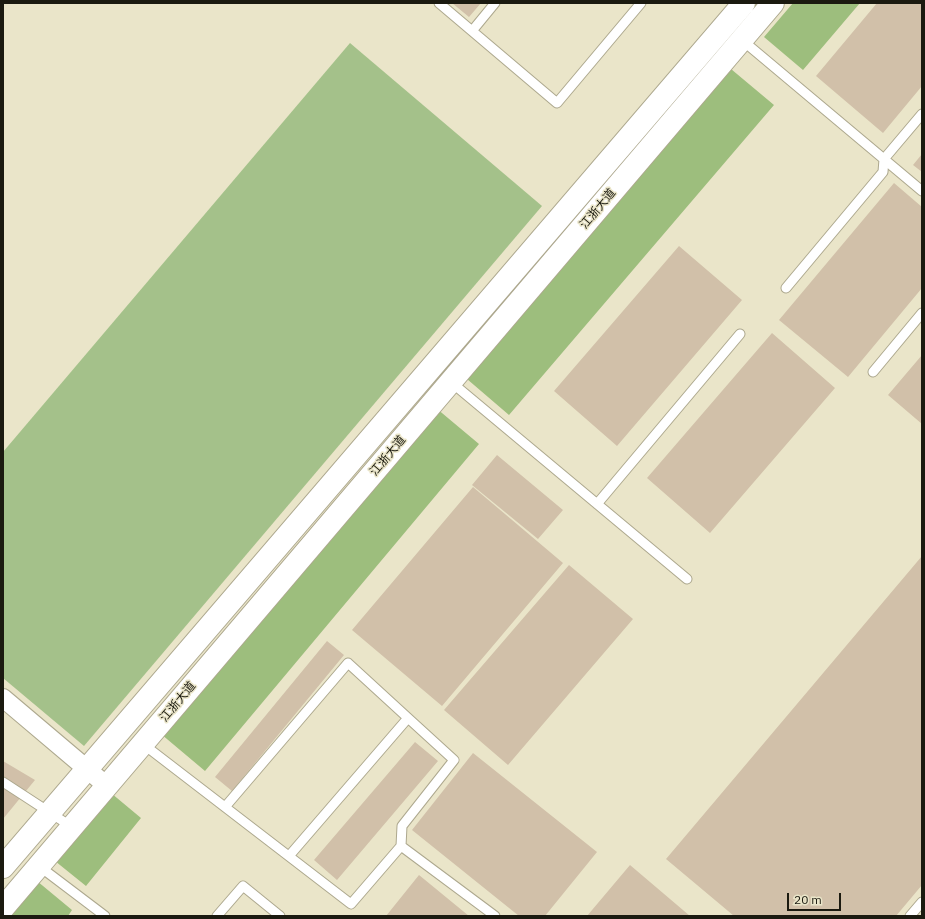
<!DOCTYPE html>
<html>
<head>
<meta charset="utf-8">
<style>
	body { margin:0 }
	#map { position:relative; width:925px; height:919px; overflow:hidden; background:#eae5c9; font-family:"IBM Plex Sans",sans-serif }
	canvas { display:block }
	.frame { position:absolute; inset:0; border:4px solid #1b1a10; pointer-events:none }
	.scale { position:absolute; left:787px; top:893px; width:54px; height:18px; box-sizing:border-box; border:2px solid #1b1a10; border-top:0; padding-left:5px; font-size:12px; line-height:14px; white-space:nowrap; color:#1b1a10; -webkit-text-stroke:3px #eae5c9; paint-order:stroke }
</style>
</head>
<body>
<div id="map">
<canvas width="925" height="919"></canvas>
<div class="frame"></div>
<div class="scale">20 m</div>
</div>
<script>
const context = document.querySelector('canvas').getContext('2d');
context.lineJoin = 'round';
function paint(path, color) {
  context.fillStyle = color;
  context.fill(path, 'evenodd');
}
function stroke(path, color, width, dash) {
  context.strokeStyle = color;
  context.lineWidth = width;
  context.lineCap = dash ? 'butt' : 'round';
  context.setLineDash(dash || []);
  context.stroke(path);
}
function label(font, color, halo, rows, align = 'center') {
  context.font = font + ' "IBM Plex Sans","Noto Sans SC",sans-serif';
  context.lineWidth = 3;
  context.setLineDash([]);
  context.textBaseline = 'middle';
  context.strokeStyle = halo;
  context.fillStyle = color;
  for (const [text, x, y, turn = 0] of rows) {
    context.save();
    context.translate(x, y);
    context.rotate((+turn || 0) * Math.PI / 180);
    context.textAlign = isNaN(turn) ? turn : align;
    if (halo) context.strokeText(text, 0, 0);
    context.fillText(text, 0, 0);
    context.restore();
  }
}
const green = new Path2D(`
	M350 43 542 206 84 746 3 678V452Z`);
const forest = new Path2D(`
	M793 3H860L803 70 764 37Z
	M731 69 774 105 509 415 467 379Z
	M436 408 479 444 205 771 161 734Z
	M111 793 141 818 86 886 55 861Z
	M37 881 72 910 68 916H7Z`);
const building = new Path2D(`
	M452 3H481L469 17Z
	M877 3H922V86L883 133 816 76Z
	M922 154V172L913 165Z
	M894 183 922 207V288L848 377 779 320Z
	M679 246 742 300 617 446 554 391Z
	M772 333 835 388 710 533 647 478Z
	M922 355V424L888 395Z
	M497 455 563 510 538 539 472 485Z
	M473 487 563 563 442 706 352 630Z
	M922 556V885L896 916H734L666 859Z
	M569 565 633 619 508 765 444 710Z
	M327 641 344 655 232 791 215 777Z
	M415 742 438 761 337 880 314 860Z
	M473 753 597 852 545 916H519L412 830Z
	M3 761 35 780 3 819Z
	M630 865 690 916H587Z
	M419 875 469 916H386Z`);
const lane = new Path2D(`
	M439 3 557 103 641 3
	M472 31 495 3
	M742 40 922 191
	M786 288 883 172 884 159 922 114
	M873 372 922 313
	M451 382 687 579
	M597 504 740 334
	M143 744 351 904 401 846 495 916
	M3 782 72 827
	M225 807 348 663 408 718
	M289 856 408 718 454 760 402 826 401 846
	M39 866 105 916
	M217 916 243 886 280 916
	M910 916 922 902`);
const street = new Path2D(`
	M3 698 107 786`);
const primary = new Path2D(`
	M3 867 744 3
	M3 908 773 3`);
const streetNames = [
	["江浙大道",598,209,-50],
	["江浙大道",388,456,-50],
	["江浙大道",178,702,-50]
];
paint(green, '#a4c18a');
paint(forest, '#9dbe7d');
paint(building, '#d1c0a9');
stroke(lane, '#ada88e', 11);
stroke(street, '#ada88e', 20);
stroke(primary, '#ada88e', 24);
stroke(lane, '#fff', 9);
stroke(street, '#fff', 18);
stroke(primary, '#fff', 22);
label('12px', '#1b1a10', '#eae5c9', streetNames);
</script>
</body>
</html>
